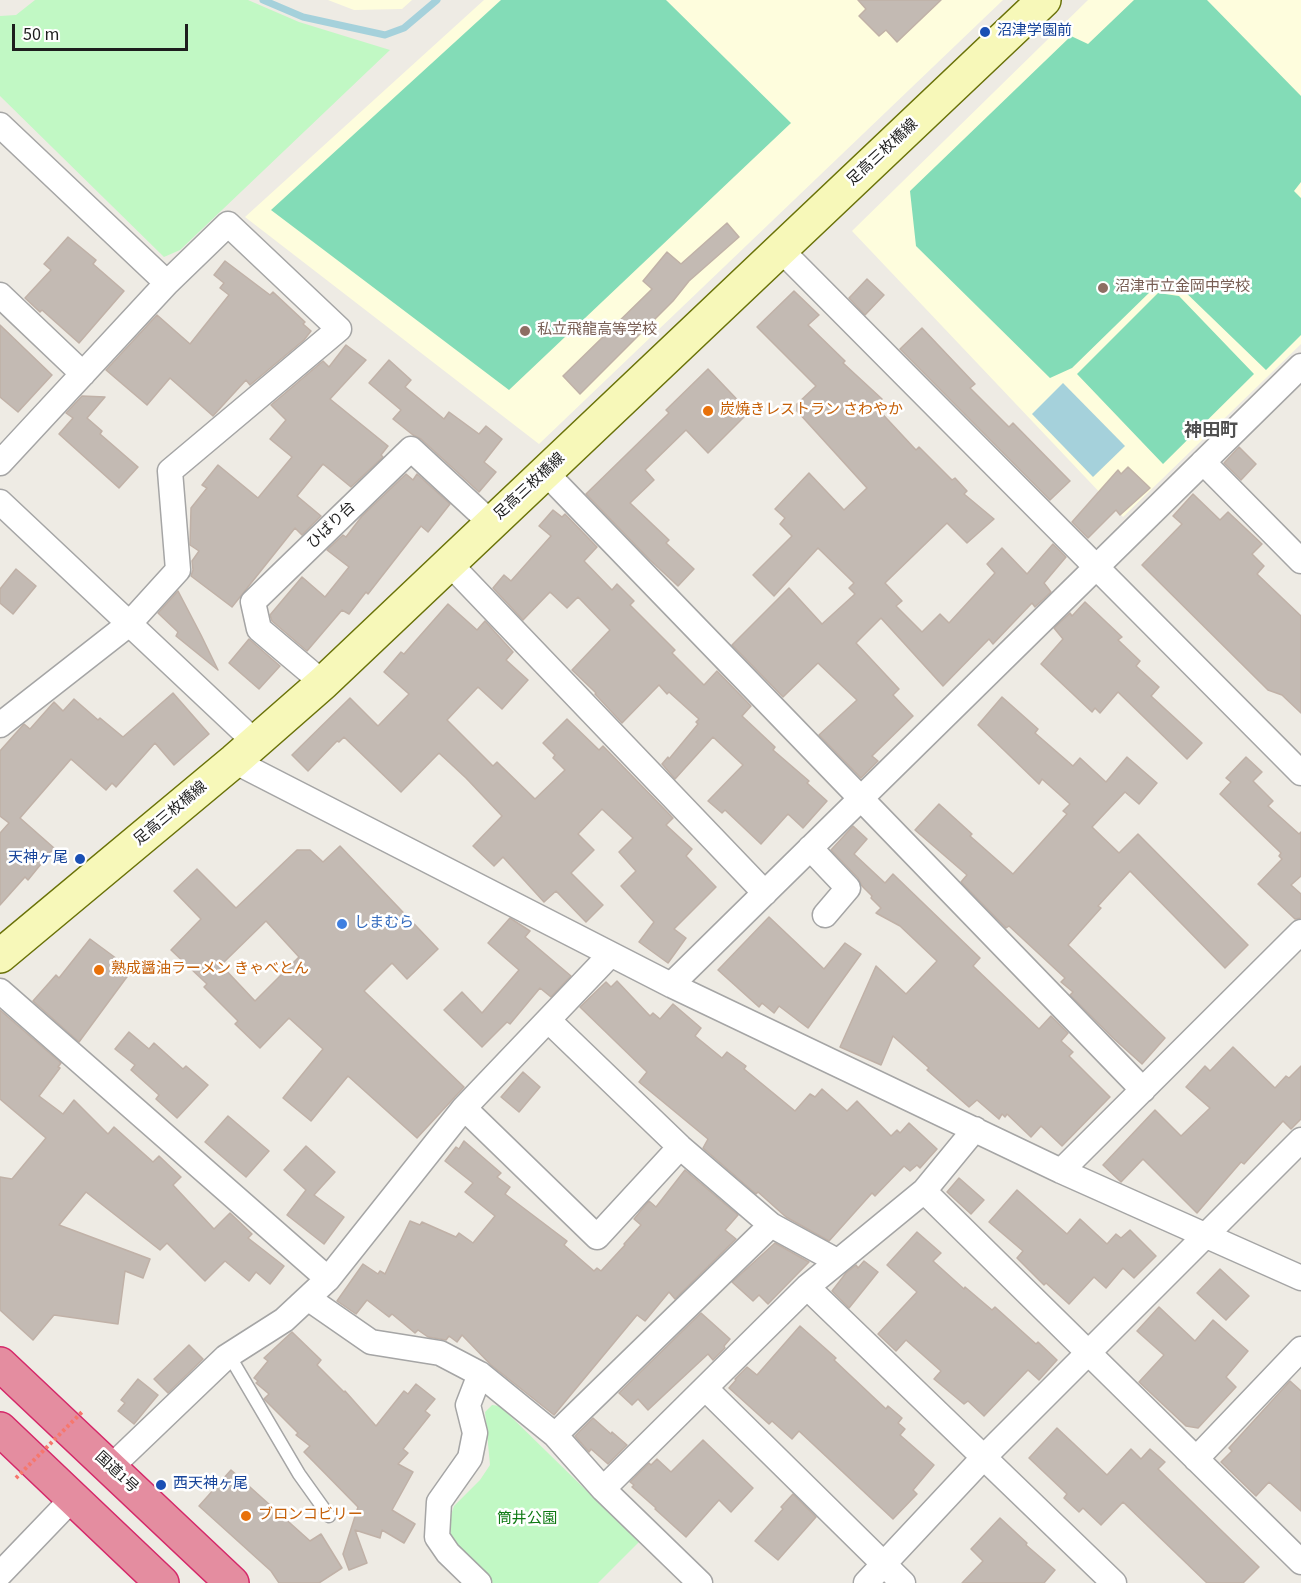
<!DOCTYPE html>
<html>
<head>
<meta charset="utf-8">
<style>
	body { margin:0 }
	#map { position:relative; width:1301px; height:1583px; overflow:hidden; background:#eeebe4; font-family:"Source Sans 3",sans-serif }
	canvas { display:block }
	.scale { position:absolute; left:12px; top:24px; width:176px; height:27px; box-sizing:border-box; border:3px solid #1e1e1e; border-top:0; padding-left:8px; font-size:18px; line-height:21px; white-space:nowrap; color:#1e1e1e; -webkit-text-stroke:4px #fff; paint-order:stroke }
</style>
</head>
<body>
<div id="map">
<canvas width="1301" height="1583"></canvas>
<div class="scale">50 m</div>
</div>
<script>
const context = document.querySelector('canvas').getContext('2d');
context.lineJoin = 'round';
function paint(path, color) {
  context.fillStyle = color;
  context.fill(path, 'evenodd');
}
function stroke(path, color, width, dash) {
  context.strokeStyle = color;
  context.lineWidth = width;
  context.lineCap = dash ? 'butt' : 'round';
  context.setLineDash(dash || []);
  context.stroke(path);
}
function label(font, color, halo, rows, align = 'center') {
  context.font = font + ' "Source Sans 3","Noto Sans JP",sans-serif';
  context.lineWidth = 5;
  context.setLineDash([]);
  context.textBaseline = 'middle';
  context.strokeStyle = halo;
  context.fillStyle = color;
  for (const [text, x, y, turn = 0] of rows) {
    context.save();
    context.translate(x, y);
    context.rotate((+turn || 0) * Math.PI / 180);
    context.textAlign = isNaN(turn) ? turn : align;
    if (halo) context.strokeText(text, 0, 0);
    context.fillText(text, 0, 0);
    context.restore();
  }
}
const education = new Path2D(`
	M328 0H412L402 9 354 10Z
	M484 0H1003L539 444 245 217Z
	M1088 0H1301V344L1123 517 852 231Z`);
const park = new Path2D(`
	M35 0H248L299 22 390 50 180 250 164 257 0 96V16L16 15Z
	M492 1405 500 1406 639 1542 598 1583H493L460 1550 451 1536 449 1521 454 1506 480 1480 490 1465 485 1412Z`);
const pitch = new Path2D(`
	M501 0H666L791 123 509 390 271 210Z
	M1134 0H1207L1301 96V182L1294 191 1301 198V335L1266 370 1180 287H1155L1072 368 1050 378 916 246 910 191 1071 36 1088 44Z
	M1158 293 1179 296 1254 374 1163 464 1077 374Z`);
const water = new Path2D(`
	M1063 383 1125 446 1093 477 1032 414Z`);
const stream = new Path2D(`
	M263 0 303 17 385 35 404 28 437 0`);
const building = new Path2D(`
	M858 0H941L897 42 886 30 879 36 859 16 866 9Z
	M727 223 739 237 689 281 673 301 580 394 563 376 652 289 643 281 667 252 681 264Z
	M68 237 96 260 93 264 124 291 79 343 42 310 40 312 25 298 51 270 44 264Z
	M225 261 270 295 273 292 305 322 303 324 311 331 304 340 250 385 246 380 213 416 170 378 147 405 106 370 157 315 190 344 229 295 220 288 224 283 214 275Z
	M867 279 884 295 865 315 849 298Z
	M794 291 819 315 808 325 845 361 843 363 882 399 875 406 916 450 919 447 952 480 955 478 967 491 964 494 994 519 967 543 947 523 885 583 902 601 896 606 922 632 940 614 949 623 995 573 987 564 1002 548 1027 574 1053 544 1066 557 1044 583 1051 592 1035 607 1032 603 993 644 989 639 943 686 881 618 856 643 899 689 893 695 913 716 872 756 878 761 861 778 819 735 857 700 818 663 783 697 732 645 789 588 822 624 855 594 849 588 854 583 818 548 774 596 753 575 792 536 780 524 785 518 775 509 809 473 844 510 867 488 797 411V404L816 386 757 327Z
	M0 325 52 375 18 412 0 397Z
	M922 328 975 384 970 388 1009 427 1013 423 1070 481 1050 500 900 349Z
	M346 345 366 360 330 399 388 446 381 455 383 457 351 487 323 464 297 496 321 516 302 535 295 528 232 607 191 576 193 570 192 561 199 551 190 545 191 508 207 488 202 485 218 465 258 498 292 457 270 439 286 420 271 405 323 361 329 367Z
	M389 360 411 380 405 387 444 419 449 412 479 434 486 426 502 439 484 462 496 472 479 492 421 439 413 435 393 419 401 410 369 383Z
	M708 369 749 412 708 453 686 430 645 470 654 480 630 503 669 540 666 543 694 569 678 586 650 560 586 494 669 413 666 410Z
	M82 396 105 397 87 418 102 431 100 434 138 467 119 488 59 434 73 418 66 413Z
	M1239 447 1256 464 1241 480 1224 463Z
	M1128 467 1150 488 1120 515 1116 510 1088 538 1072 522 1118 470 1121 474Z
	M406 474 413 480 417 474 450 504 428 532 421 526 368 594 366 592 349 614 342 610 307 651 272 621 270 615 302 577 325 597 349 567 327 550 343 535 346 537 362 516Z
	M1193 494 1220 520 1228 512 1262 544 1252 554 1264 566 1257 574 1301 616V713L1282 695 1268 690 1142 565 1182 524 1173 516Z
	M553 510 562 517 565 514 597 547 584 561 612 590 617 584 634 601 630 605 675 650 672 653 704 685 717 671 751 706 742 716 775 747 773 750 809 781 807 783 827 801 803 828 788 814 761 844 725 810 722 813 708 801 743 765 713 737 675 779 662 764 668 757 669 759 698 724 696 722 699 719 669 692 667 694 659 685 622 723 595 694 596 693 572 670 610 630 578 597 567 608 550 592 523 620 493 588 504 575 511 581 551 536 539 526Z
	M16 569 36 586 13 614 0 603V589Z
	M178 591 201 635 218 670 176 636 178 632 158 613Z
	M1085 602 1122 637 1118 640 1140 661 1136 666 1159 687 1151 696 1202 743 1187 759 1118 692 1100 713 1095 708 1092 712 1041 664 1063 639 1054 628 1070 613 1072 616Z
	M448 604 477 630 485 621 513 652 506 660 528 680 502 709 478 687 447 720 493 766 497 762 535 799 565 770 553 758 555 755 543 743 567 719 599 750 603 746 673 818 666 825 692 849 686 856 716 887 674 929 686 938 668 963 639 942 654 922 621 886 636 871 619 852 633 838 602 809 578 834 594 850 571 873 603 905 586 922 556 891 544 902 503 857 494 866 473 846 502 816 466 778 439 753 401 792 344 737 339 742 337 741 308 771 292 755 350 698 378 726 409 694 384 672 401 652 404 654Z
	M249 639 280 666 259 689 229 663Z
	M173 693 209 734 174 765 155 743 116 787 112 783 106 790 71 759 20 818 54 848 28 880 25 877 0 905V833L9 823 0 816V751L24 724 30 729 54 702 63 711 74 699 98 720 100 718 123 737Z
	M1002 697 1038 729 1035 733 1073 766 1080 758 1106 782 1127 757 1157 783 1139 804 1125 792 1092 827 1119 853 1138 834 1248 945 1225 968 1130 871 1098 906 1101 908 1068 945 1165 1038 1142 1064 1113 1038 1070 995 1073 992 1061 982 1065 978 1009 926 1006 928 961 882 967 875 915 830 939 804 972 834 970 836 1013 874 1067 814 1063 811 1070 804 1042 779 1039 784 978 725Z
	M1246 757 1262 772 1253 781 1273 801 1268 806 1299 834 1301 832V876L1291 885 1301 894V918L1295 919 1258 884 1282 859 1279 856 1281 853 1220 794 1231 782 1226 778Z
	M853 826 867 839 854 854 885 883 893 874 980 958 973 966 1039 1029 1051 1016 1068 1033 1061 1041 1073 1052 1069 1056 1110 1097 1062 1146 1041 1126 1031 1137 1007 1114 1005 1117 1002 1114 999 1119 977 1100 969 1107 927 1070 929 1068 893 1036 881 1065 840 1047 876 966 906 994 937 961 900 926 876 913 881 908 871 898 872 896 862 886 858 878 831 850Z
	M340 846 438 949 407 979 392 963 364 991 464 1087 417 1138 348 1076 311 1121 283 1098 323 1049 289 1018 260 1048 235 1024 238 1021 204 987 207 984 171 950 201 919 174 891 197 869 236 908 297 850H310L323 862ZM266 921 299 957 255 1001 221 965Z
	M769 917 824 969 845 943 861 954 808 1028 779 1006 774 1013 762 1003 759 1007 718 970Z
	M510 918 530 931 525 937 571 976 551 997 540 988 510 1024 507 1022 482 1047 444 1010 462 992 482 1013 519 970 488 943Z
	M90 939 132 970 79 1042 33 1001 56 975 59 978Z
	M617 981 650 1016 653 1013 660 1019 673 1004 701 1028 695 1036 722 1058 727 1052 746 1066 744 1069 795 1111 810 1094 815 1097 822 1089 847 1111 857 1101 891 1136 897 1130 900 1133 909 1123 937 1149 920 1168 917 1165 910 1171 904 1166 875 1196 872 1193 829 1241 786 1217 758 1192 756 1194 703 1148 708 1139 639 1082 647 1072 580 1007 606 982 611 987Z
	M0 1010 61 1063 58 1067 60 1068 39 1096 63 1114 74 1100 108 1134 114 1127 153 1162 159 1156 181 1177 173 1185 214 1229 230 1213 252 1234 248 1238 284 1266 270 1284 256 1272 249 1281 225 1261 205 1281 167 1243 160 1250 86 1192 59 1225 150 1259 143 1278 125 1271 118 1324 54 1315 33 1340 0 1310V1177L12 1179 46 1138 0 1099Z
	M129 1032 149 1049 154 1043 183 1069 186 1066 208 1085 177 1118 156 1099 159 1095 131 1070 135 1065 115 1049Z
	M1233 1047 1275 1088 1286 1076 1289 1078 1301 1066V1119L1291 1129 1283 1121 1244 1164 1241 1162 1197 1213 1143 1159 1121 1182 1103 1165 1155 1110 1181 1136 1210 1108 1186 1087 1205 1066 1210 1071Z
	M523 1072 540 1087 519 1112 501 1097Z
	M228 1116 269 1151 246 1177 205 1142Z
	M464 1141 501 1173 497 1177 510 1187 505 1194 567 1241 564 1245 594 1271 597 1268 601 1271 625 1245 624 1244 641 1225 634 1219 643 1208 649 1201 656 1207 685 1170 738 1215 725 1230 736 1239 675 1299 669 1292 645 1321 637 1315 554 1415 491 1365 462 1335 457 1342 449 1336 446 1340 428 1337 418 1330 415 1333 392 1314 389 1317 367 1300 356 1314 337 1301 363 1264 378 1274 380 1271 385 1274 410 1221 420 1225 422 1222 456 1237 459 1233 473 1243 495 1216 465 1192 473 1183 445 1161 456 1147 459 1149Z
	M306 1146 335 1172 314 1195 344 1217 324 1244 287 1215 306 1190 284 1170Z
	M959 1178 984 1200 971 1214 947 1192Z
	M1017 1190 1067 1234 1080 1219 1107 1244 1116 1234 1121 1238 1130 1230 1156 1256 1134 1278 1123 1268 1106 1288 1094 1277 1069 1304 1046 1283 1044 1285 1017 1258 1023 1251 989 1222Z
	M917 1232 941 1253 933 1261 964 1289 965 1287 992 1310 995 1307 1036 1344 1038 1342 1057 1360 1039 1380 1028 1370 984 1416 968 1401 964 1404 934 1379 941 1371 906 1340 896 1351 878 1334 917 1292 887 1265Z
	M775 1243 809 1262 768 1304 759 1295 753 1301 732 1282Z
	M864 1261 878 1272 849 1308 832 1291 846 1273 856 1265 858 1268Z
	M1220 1269 1249 1296 1226 1320 1197 1293Z
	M1159 1307 1195 1341 1213 1320 1248 1351 1226 1377 1236 1387 1198 1428 1186 1426 1139 1382 1164 1355 1137 1331Z
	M701 1313 730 1339 724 1346 725 1348 713 1360 708 1354 648 1410 638 1399 632 1405 619 1393Z
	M800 1326 836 1358 834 1360 886 1409 888 1406 902 1418 898 1423 905 1429 900 1435 934 1465 913 1490 917 1494 893 1519 799 1431 792 1439 772 1421 769 1424 729 1388 736 1380 735 1379 747 1367 757 1375Z
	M292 1332 321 1360 317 1365 344 1392 345 1391 376 1426 404 1391 408 1394 416 1384 435 1399 425 1411 430 1415 403 1449 408 1453 398 1464 413 1472 392 1510 415 1524 404 1543 382 1530 380 1538 355 1530 367 1563 349 1570 343 1554 358 1507 304 1452 310 1446 296 1435 298 1433 264 1399 269 1394 256 1383 258 1381 254 1378 268 1361 264 1358Z
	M189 1345 203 1359 168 1393 154 1379Z
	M138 1379 158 1395 134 1424 118 1411 125 1403 121 1400Z
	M1290 1381 1301 1391V1511L1269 1482 1256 1496 1221 1462 1232 1451 1229 1448Z
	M593 1418 611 1434 612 1432 627 1445 608 1464 591 1449 589 1452 575 1436Z
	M1057 1428 1107 1475 1131 1449 1141 1459 1150 1449 1165 1462 1158 1469 1259 1567 1243 1583H1207L1123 1502 1101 1525 1083 1508 1079 1512 1064 1498 1067 1494 1029 1458Z
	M703 1440 753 1488 731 1512 719 1500 686 1537 655 1509 656 1508 632 1487 634 1485 630 1482 649 1463 651 1465 657 1459 671 1472Z
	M231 1470 310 1541 321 1534 342 1568 319 1583H279L271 1571 199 1506Z
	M793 1494 816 1517 778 1560 755 1541 783 1509 781 1507Z
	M1000 1518 1027 1543 1026 1545 1055 1570 1044 1583H962L983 1561 971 1549Z`);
const lane = new Path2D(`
	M229 1355 299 1474 329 1516`);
const street = new Path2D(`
	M0 125 167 283
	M780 249 1301 773
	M0 295 83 374
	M1203 462 1301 561
	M0 463 167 283 228 224 339 329 170 471 178 570 129 624 0 725
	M546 473 1143 1090
	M0 502 255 742
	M449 563 765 893
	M323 683 259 629 253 602 411 449 491 523
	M234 761 671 985 1061 1171 1301 1278
	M810 848 848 888 825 915
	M671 985 1301 366
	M0 991 328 1279
	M548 1020 680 1147 771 1225
	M464 1108 597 1237 680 1147
	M1061 1171 1301 932
	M924 1191 1301 1562
	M807 1287 1114 1583
	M309 1299 371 1342 440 1353 480 1374 555 1435 603 1489 700 1583
	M706 1389 903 1583
	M555 1435 771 1225 837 1261
	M1196 1459 1301 1349
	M110 1468 226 1357 284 1320 328 1279 464 1108 610 955
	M603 1489 807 1287 924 1191 975 1129
	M0 1574 72 1499
	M479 1583 448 1553 437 1537 439 1502 470 1458 475 1433 468 1405 480 1374
	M866 1583 984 1457 1301 1140`);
const secondary = new Path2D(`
	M0 956 234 761 323 683 1044 0`);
const highway = new Path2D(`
	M0 1364 232 1583
	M0 1429 162 1583`);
const pathBridge = new Path2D(`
	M16 1478 83 1411`);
const markers = [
	[985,32,6,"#1a4fb4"],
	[1103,288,6,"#8d6e63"],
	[525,331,6,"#8d6e63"],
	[708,411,6,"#e8710a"],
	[80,859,6,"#1a4fb4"],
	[342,924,6,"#3f7fe0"],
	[99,970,6,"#e8710a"],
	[161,1485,6,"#1a4fb4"],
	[246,1516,6,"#e8710a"]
];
const transitNames = [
	["沼津学園前",997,32],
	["天神ヶ尾",68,859,"right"],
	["西天神ヶ尾",173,1485]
];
const streetNames = [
	["足高三枚橋線",883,153,-43],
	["足高三枚橋線",530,487,-43],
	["ひばり台",332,526,-44],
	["足高三枚橋線",171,814,-40],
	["国道1号",116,1473,43]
];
const educationNames = [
	["沼津市立金岡中学校",1115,288],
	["私立飛龍高等学校",537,331]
];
const foodNames = [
	["炭焼きレストラン さわやか",720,411],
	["熟成醤油ラーメン きゃべとん",111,970],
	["ブロンコビリー",258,1516]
];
const shopNames = [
	["しまむら",354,924]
];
const parkNames = [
	["筒井公園",527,1520]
];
const quarterNames = [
	["神田町",1211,432]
];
paint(education, '#fefddd');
paint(park, '#c1f8c4');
paint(pitch, '#83dcb7');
paint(water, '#a5d1db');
stroke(stream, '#a5d1db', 7);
paint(building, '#c3bab3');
stroke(building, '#c0b1a7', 1.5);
stroke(lane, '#a5a5a5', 15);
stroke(street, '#a5a5a5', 27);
stroke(secondary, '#6a7208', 36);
stroke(highway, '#d52869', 36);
stroke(lane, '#fff', 12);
stroke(street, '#fff', 24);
stroke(secondary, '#f7f8b9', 33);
stroke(highway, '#e48da0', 33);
stroke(pathBridge, '#f6776d', 4, [3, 3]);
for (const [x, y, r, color] of markers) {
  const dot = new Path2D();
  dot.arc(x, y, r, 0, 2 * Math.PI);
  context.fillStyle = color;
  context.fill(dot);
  stroke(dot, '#fff', 2);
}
label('15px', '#164399', '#fff', transitNames, 'left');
label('15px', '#1e1e1e', '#fff', streetNames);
label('15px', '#785e54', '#fff', educationNames, 'left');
label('15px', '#c56008', '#fff', foodNames, 'left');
label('15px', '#366cbe', '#fff', shopNames, 'left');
label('15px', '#0e7913', '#fff', parkNames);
label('bold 18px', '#515151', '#fff', quarterNames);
</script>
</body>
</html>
